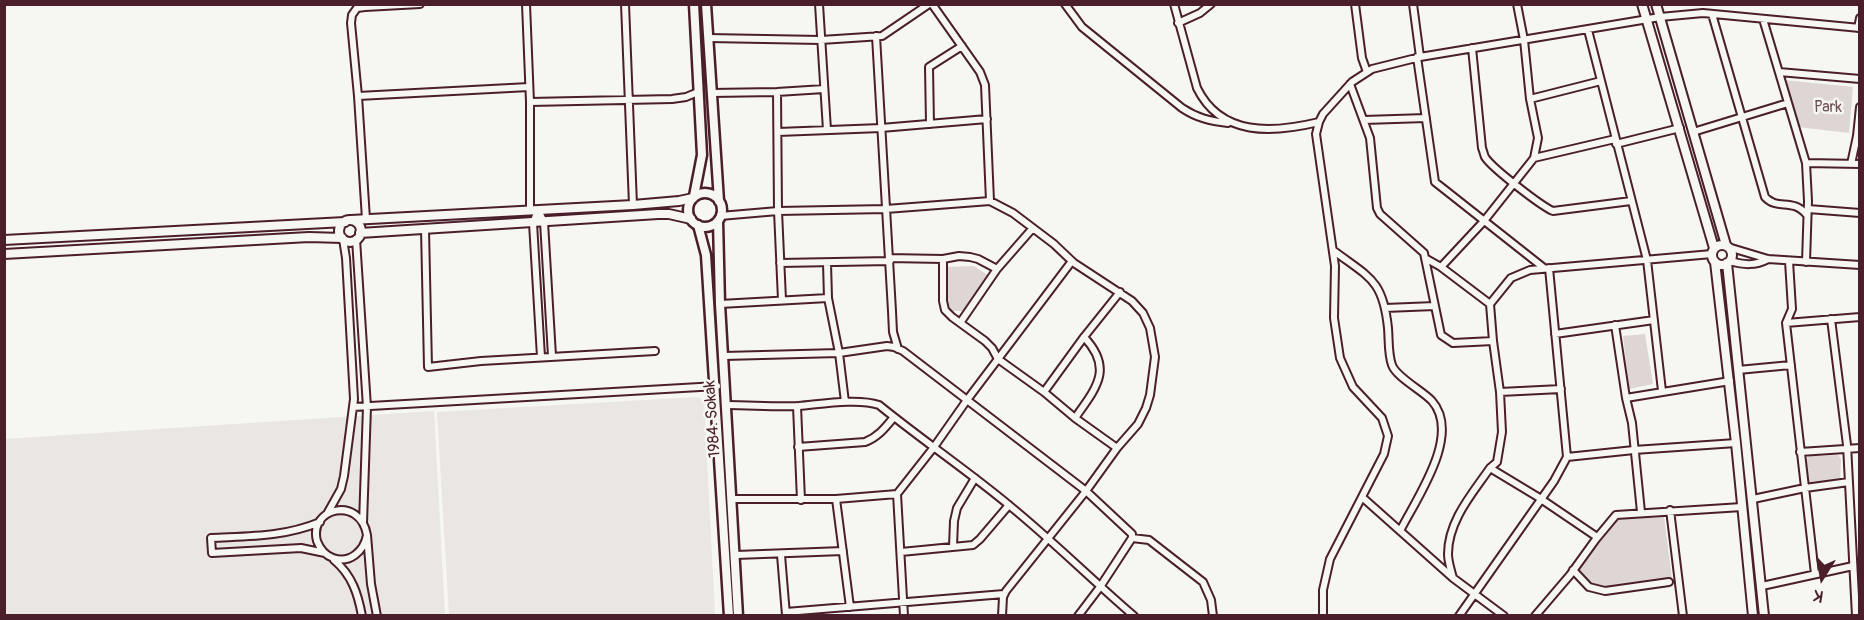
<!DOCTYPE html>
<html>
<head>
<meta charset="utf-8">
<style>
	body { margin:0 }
	#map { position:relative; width:1864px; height:620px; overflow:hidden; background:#f6f6f2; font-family:Pangolin,sans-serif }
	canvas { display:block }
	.frame { position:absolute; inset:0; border:6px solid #4a1f2b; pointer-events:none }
	.north { position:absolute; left:1792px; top:548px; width:60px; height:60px; -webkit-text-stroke:4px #f6f6f2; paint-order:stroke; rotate:191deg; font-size:16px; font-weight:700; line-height:24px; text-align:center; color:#4a1f2b }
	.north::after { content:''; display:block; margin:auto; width:21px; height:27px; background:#4a1f2b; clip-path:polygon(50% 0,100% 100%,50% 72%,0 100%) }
</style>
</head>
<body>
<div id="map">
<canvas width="1864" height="620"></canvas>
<div class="frame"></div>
<div class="north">K</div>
</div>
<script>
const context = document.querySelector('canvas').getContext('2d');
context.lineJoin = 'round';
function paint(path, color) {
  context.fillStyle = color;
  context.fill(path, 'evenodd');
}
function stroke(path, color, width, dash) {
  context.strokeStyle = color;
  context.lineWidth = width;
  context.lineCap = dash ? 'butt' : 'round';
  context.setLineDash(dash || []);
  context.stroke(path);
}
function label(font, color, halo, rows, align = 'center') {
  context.font = font + ' Pangolin,sans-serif';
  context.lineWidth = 5;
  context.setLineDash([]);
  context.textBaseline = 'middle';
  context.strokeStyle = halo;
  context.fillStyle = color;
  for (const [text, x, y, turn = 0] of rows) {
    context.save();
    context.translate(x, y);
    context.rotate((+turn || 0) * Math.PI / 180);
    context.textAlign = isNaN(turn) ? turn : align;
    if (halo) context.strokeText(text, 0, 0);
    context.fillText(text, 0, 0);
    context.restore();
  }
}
const built = new Path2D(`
	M698 397 704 401 715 615H449L437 412Z
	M434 411 445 615 5 616V439Z`);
const green = new Path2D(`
	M1784 80 1853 87 1849 133 1798 127Z
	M974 266 989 276 964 310 961 311H949L946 308 943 270 945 267Z
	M1645 334 1653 384 1629 389 1623 336Z
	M1838 455 1841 459 1840 481 1813 484 1809 483 1807 480 1806 459 1810 456Z
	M1664 517 1672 579C1652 581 1608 594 1591 584 1586 581 1582 574 1577 570L1619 519Z`);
const minor = new Path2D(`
	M526 4 530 102V210
	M625 4 633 205
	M819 4 827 130
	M932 4 980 72 985 85 990 201
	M1065 4 1082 27 1182 108C1197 118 1210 121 1228 123
	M1174 4 1197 88C1221 137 1273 133 1319 122
	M1355 4 1362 58 1367 72
	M1413 4 1420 57
	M1712 14 1765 197C1778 211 1792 197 1807 215
	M1763 19 1806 163 1808 201 1806 262
	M1178 23 1200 13 1211 4
	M1858 28 1860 18
	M1588 30 1647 260 1662 391
	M876 36 892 311 893 332 898 349
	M708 38 821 40 882 36 929 4
	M1472 48 1482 148C1483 150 1484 155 1485 157 1492 168 1541 206 1553 211L1631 201
	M1417 57 1435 182 1544 268
	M1779 72 1860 79
	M1350 84 1370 138 1377 208 1380 214 1424 253 1425 258 1441 267 1490 304
	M777 92 778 211 782 300
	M711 93 777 92 824 89
	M358 96 529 87
	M1530 99 1601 81
	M530 102 672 99 686 97 698 92
	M1364 120 1426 118
	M930 124 929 67 962 46
	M778 132 881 128 987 119
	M1693 132 1788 103
	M1616 144 1680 128
	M1534 158 1615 139
	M1806 163 1860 164
	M1851 164 1857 136 1860 107
	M1808 209 1860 213
	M538 210 533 223 541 357
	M538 210 544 222 552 356
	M720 216 778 211 886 209 990 201 1013 213 1054 244 1074 263 1132 301 1143 313 1150 328 1155 357 1150 395 1146 408 1138 424 1117 448 1086 491 1006 591 1003 597 1002 616
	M366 219 358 96 351 23 352 15 357 8 365 7 420 4
	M425 229 428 367 481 361 655 351
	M356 239 367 407 363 523
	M1728 247 1768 259 1860 265
	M1334 251C1370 278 1383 280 1388 328 1389 340 1388 354 1392 365 1396 377 1423 391 1432 401 1462 435 1416 499 1400 531
	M889 258 943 259 959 256 970 257 978 259 997 269
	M1425 258 1441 335 1453 343 1493 341
	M943 259V301L945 310 952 317 985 341 992 348 998 359 1044 392 1075 418 1117 448
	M1730 261C1744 265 1755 266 1768 259
	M1789 261 1792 309 1786 323 1815 574
	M780 263 890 261
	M827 263 828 298 839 353 845 402
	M1441 267 1484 221 1534 158 1538 138 1530 99 1524 40 1517 4
	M720 304 828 298
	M1385 308 1435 306
	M1831 319 1847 445 1856 616
	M960 323 997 269 1032 229
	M1786 323 1860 317
	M1615 325 1626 398
	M1555 334 1654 320
	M724 356 839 353 887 346 894 347 903 351 1086 491 1132 534V538L1100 587 1078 616
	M1738 370 1791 365
	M1044 392 1084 337 1120 292
	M1500 392 1561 389
	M727 405C751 405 775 407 799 406 822 404 858 398 879 405 922 440 968 471 1010 506 1053 541 1092 580 1134 616
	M797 406 801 500
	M353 407 717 386
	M1075 418C1096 388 1114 369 1084 337
	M798 447 865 442C878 437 885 428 894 417
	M1800 452 1860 448
	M1567 457 1634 450 1736 443
	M1362 497 1453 578 1504 616
	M733 499H836L897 494
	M836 499 850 607
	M1753 499 1805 488 1849 482
	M1670 510 1683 616
	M1641 512 1632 423 1626 398 1730 381
	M327 514 341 489 344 476 354 399 346 258 343 239
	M320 522C284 537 249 536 211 538L212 553 301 548 325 553
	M367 535C364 551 350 564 333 558 325 555 320 549 317 541 308 508 360 495 367 535L371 584 377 616
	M1597 537 1538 497 1490 468 1497 462 1502 432 1500 392 1493 341 1490 304 1511 278 1530 270 1712 254
	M1132 538 1149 540 1203 582 1211 600 1213 616
	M953 547 954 521 957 508 975 478
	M901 552 973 545 980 539 1009 505
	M736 555 843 551
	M781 555 786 615
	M334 560C352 575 358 594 362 616
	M1573 570 1589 587 1605 591 1669 582
	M1453 578C1451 570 1448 562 1448 554 1448 521 1472 494 1490 468
	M1762 586 1853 566
	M786 612 1004 594
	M904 616 897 494 934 447 967 400 1072 261
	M1323 616V590L1330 559 1384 454 1388 436 1382 418 1353 387 1340 358 1334 318 1335 266 1316 134 1319 122 1323 114 1352 82 1372 69 1420 57 1660 17 1703 13 1860 28
	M1459 616 1554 481 1567 457 1549 268
	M1535 616 1570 575 1596 539 1616 515 1742 507`);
const tertiary = new Path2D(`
	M1642 4 1714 248
	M1656 4 1726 245
	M351 220 633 205 679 201 693 198
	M339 231a11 11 0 1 1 22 0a11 11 0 1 1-22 0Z
	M360 233 658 214H669L691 219
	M4 240 345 222
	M1712 255a10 10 0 1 1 20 0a10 10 0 1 1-20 0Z
	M4 254 309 237 342 238
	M1715 262 1736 443 1753 616
	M1727 263 1764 616`);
const secondary = new Path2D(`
	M694 4 702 155 694 196
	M706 4 719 201
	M688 210a17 17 0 1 1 34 0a17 17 0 1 1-34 0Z
	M718 221 720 304 738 616
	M698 225 706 255 729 616`);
const parkNames = [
	["Park",1828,108]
];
const streetNames = [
	["1984. Sokak",713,419,-94]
];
paint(built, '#e9e6e3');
paint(green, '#ddd6d5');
stroke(minor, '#4a1f2b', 10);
stroke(tertiary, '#4a1f2b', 12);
stroke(secondary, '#4a1f2b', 13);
stroke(minor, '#f6f6f2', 6);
stroke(tertiary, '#f6f6f2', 8);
stroke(secondary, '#f6f6f2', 8);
label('16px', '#6f4d56', '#f6f6f2', parkNames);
label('16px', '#4a1f2b', '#f6f6f2', streetNames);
</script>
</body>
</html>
